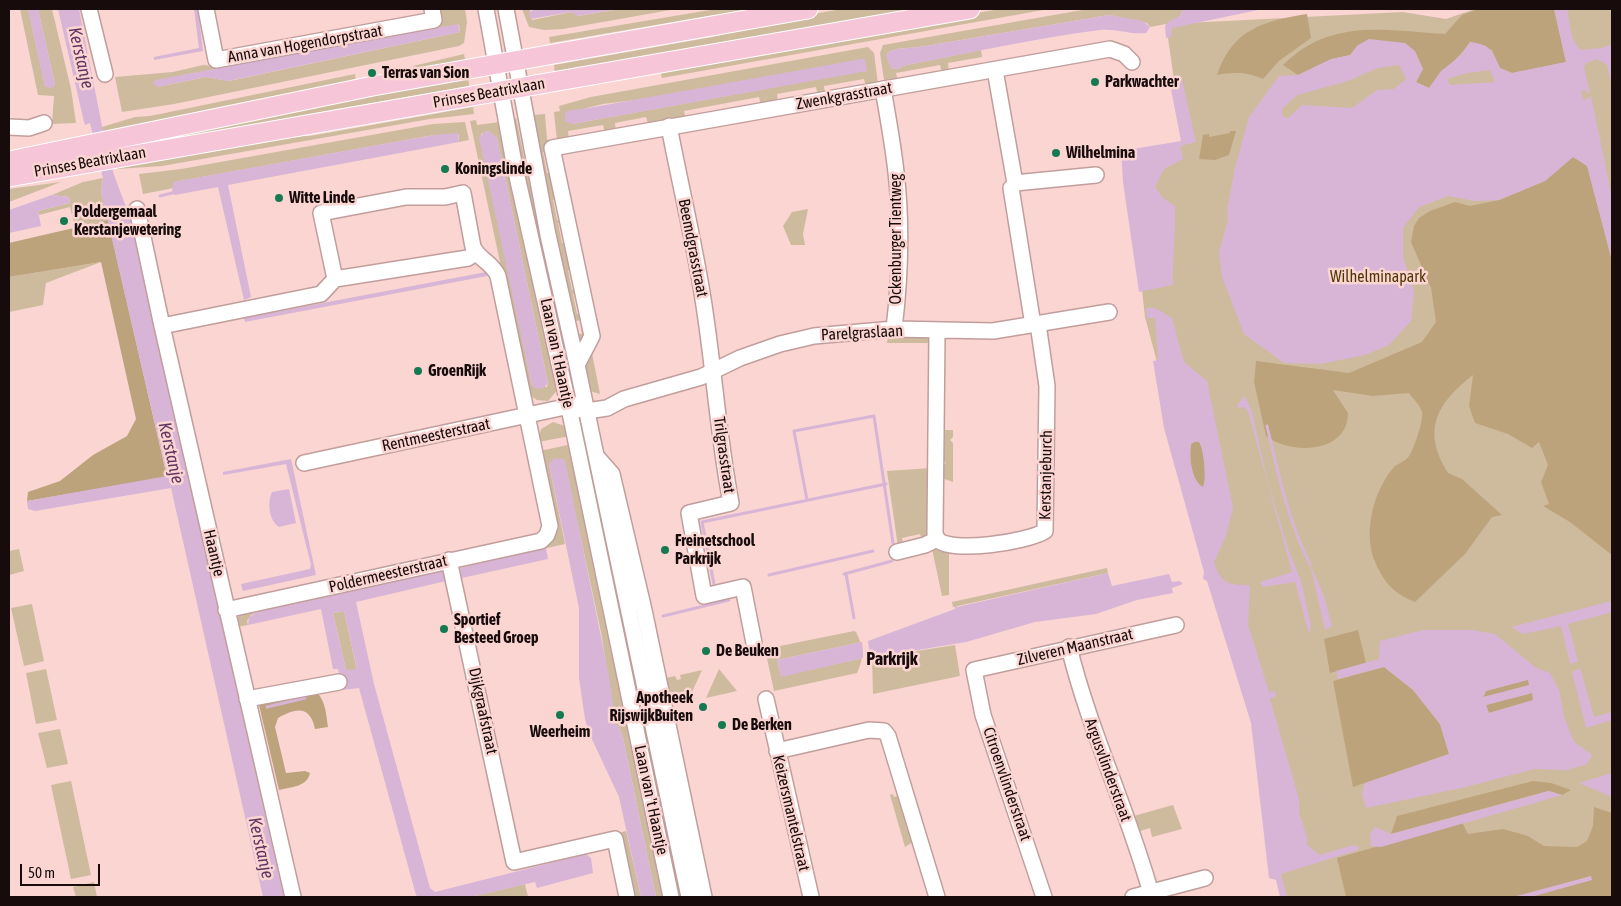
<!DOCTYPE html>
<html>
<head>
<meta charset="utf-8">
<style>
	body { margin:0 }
	#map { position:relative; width:1621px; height:906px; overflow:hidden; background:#fad5d2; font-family:"Asap Condensed",sans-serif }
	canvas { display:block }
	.frame { position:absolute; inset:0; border:10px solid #170b0b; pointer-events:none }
	.scale { position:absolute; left:20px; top:864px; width:80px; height:22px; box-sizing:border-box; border:2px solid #170b0b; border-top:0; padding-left:6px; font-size:15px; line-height:18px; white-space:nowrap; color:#170b0b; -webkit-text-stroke:4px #fad5d2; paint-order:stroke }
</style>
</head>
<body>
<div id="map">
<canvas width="1621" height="906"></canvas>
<div class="frame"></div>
<div class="scale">50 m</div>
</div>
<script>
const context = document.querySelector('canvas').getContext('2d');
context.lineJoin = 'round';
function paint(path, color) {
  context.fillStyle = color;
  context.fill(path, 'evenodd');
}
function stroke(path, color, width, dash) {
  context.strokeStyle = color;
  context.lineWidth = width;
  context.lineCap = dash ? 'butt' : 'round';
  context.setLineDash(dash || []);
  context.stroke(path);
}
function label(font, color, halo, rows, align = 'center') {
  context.font = font + ' "Asap Condensed",sans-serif';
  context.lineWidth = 5;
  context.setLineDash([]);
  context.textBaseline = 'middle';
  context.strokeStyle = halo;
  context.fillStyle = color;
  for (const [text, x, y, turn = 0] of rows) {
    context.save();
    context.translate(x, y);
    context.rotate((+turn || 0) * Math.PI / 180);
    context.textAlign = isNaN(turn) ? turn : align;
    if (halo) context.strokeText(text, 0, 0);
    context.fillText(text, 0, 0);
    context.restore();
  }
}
const green = new Path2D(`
	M20 9H28L45 86 55 85 38 9H52L71 89 76 123 52 124 54 96 38 95Z
	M439 9H465L467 22 464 43 459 46 174 104 122 112 115 77 173 72 203 65 214 66 441 24ZM456 25H459L460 32 229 81 206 77 157 87 183 75Z
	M522 9H536L530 10 532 20 572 12 578 16 620 9H676L563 29 544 30 529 27Z
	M716 9H776L750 14 714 15 550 43 549 37Z
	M842 9H930L555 75 554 65 718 36 761 23Z
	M1000 9H1049L662 78 660 70 668 67Z
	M1088 9H1183L1180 16 1167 24 1403 12 1446 19 1475 9H1612V897H1283L1254 701 1215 579 1145 317 1131 190 1183 143 1166 24 1150 27 1147 23 1109 15 920 47 896 49 887 53 891 68 897 69 906 65 981 50 982 57 948 63 949 73 942 74 940 65 896 73 898 82H885L884 80 880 53 883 45Z
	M868 47 874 53 878 84 866 87 864 79 824 86 825 95 818 96 816 87 777 94 778 103 761 106 759 97 684 111 686 120 649 127 646 117 615 123 616 132 605 133 603 125 568 131 569 140 557 141 554 112 560 111 559 106 591 97ZM867 71H863L572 124 583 109 603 104Z
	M464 54 466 64 414 70 413 66Z
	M355 74 356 81 104 136 102 127 135 117 150 116Z
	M468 75 469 86 309 114 274 126 9 168Z
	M473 107 474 114 430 119 162 166 117 169 115 164 276 137 310 136Z
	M545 114 548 151 543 152 547 173 553 172 558 198 553 200 557 220 562 219 563 222 558 223 562 243H567L573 269 568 270 572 290H577V293L573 294 577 314 582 313 583 320 575 321 578 334H582L581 323H584L586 333 580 353 560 269 556 228 534 123 533 115Z
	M516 118 539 229 551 267 575 394 549 282 534 236 511 119Z
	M476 120 477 125 500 122 559 388 548 401 537 400 528 394 470 121ZM488 131 497 138 548 383 547 387 532 386 482 145 481 134Z
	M465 122 469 140 459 142V135H434L174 182V188L143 194 139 174 181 169 433 124Z
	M103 178 101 192 108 220 75 227 70 207 39 215 38 211 70 203 69 197 52 195 83 182Z
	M61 182 9 202V189Z
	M808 209 803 234 805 245H791L783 226 792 212Z
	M101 262 46 283 43 305 9 312V277Z
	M888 336H926L931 343H887Z
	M591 348 600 394 590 391 582 372Z
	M579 420 608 554 617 577 620 611Z
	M553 422 565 426 570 436 538 442 541 429Z
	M943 430H953V437L950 440 953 443V482L942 478 943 465 946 463 943 459Z
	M572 444 667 897H656L623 738 619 727 616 725 601 632 564 460 549 464 565 544 257 612 251 615 247 621 248 625 237 627V618L245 611 553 541 556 533 540 451Z
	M931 468 929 536 922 540 920 534 902 538 903 546 898 547 887 471Z
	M937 547 949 551V595L942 596 932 549Z
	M19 549 24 571 9 575V551Z
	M1107 568 1108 573 953 607 952 602Z
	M32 604 44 661 24 666 11 608Z
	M344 611 357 670H346L333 613Z
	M854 631 856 632C864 647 864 658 857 673L774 691 765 649ZM862 642 863 658 781 676 777 660Z
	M955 645 960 676 873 694 872 658Z
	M46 669 57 720 36 724 26 673Z
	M719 669 737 691 706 698Z
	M702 670 692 692 695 700 672 705 666 678 675 676 677 680 681 679 680 675Z
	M643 701 684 897H679L634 703Z
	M60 729 68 764 47 768 38 733Z
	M71 781 91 875 71 879 51 785Z
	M893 794 894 797 900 795 914 841 905 847 890 795Z
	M1173 805 1182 829 1152 837 1150 828 1137 832 1130 817Z
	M626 831 641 897H632L618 833Z
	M94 882 97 897H76L73 887Z
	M525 884 528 897H470Z`);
const forest = new Path2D(`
	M1479 9H1554L1566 62 1512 73 1500 68 1492 50 1470 42C1458 59 1442 71 1429 88L1416 82 1423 69 1358 45 1350 55 1332 59 1298 75 1283 65C1330 18 1384 30 1445 34L1462 15Z
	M1307 14 1311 38 1279 61 1263 79C1247 72 1234 72 1217 75 1232 29 1264 21 1307 14Z
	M1230 131H1236L1229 155 1215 160 1199 159 1203 135 1209 134V137L1230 133Z
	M1573 157 1587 165 1612 261V555L1570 522 1543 506 1549 504 1541 482 1548 465 1539 442 1532 448 1508 434 1475 423 1469 406 1473 375C1437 403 1421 430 1448 473L1462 479 1502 515 1492 517 1465 554 1415 602C1395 594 1385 584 1376 564 1362 535 1373 491 1394 467 1399 463 1406 461 1409 456 1414 449 1424 419 1422 412 1420 405 1413 399 1409 393L1373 396 1333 390 1348 413C1348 454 1290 455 1266 436L1254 382 1256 361 1349 373 1422 342 1436 322 1431 288 1411 242 1414 226 1419 218 1430 211 1455 202 1470 206 1499 200 1545 181Z
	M108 220 167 477 27 501 28 492 60 481 93 455 127 436 136 419 101 262 9 277V243Z
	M1192 442H1199C1204 448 1207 481 1203 487 1191 482 1188 452 1192 442Z
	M1358 630 1366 663 1330 673 1324 639Z
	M1384 667 1413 690 1440 724 1449 754 1353 787 1333 681Z
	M1528 679 1530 685 1483 698 1486 691Z
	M317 692C326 703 326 714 328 727L315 729C310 705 296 708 278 718L275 727 286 773 305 771 310 773C307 787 291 787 279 790L259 705Z
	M1532 693 1534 700 1489 713 1486 705Z
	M1533 781 1551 783 1571 790 1562 795 1548 791 1391 834 1397 816Z
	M1594 807 1612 813V897H1346L1337 858 1462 822 1468 834 1503 829 1528 836 1544 846 1577 847 1587 841 1593 826Z`);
const water = new Path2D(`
	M28 9H38L55 85 51 88 45 87Z
	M58 9H79L103 131 114 175 132 223 142 265 285 897H263L171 488 35 511 28 509 27 501 167 476 101 192 103 178 90 123 85 125 84 122Z
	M194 9H198L203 51 154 60V57L199 48Z
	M536 9H620L577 16 572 12 530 19 529 12Z
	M1183 9H1263L1172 28 1171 37 1166 38 1165 26 1169 21 1180 16Z
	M1554 9H1567C1570 21 1570 42 1581 50L1602 48 1612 44V88L1607 65 1597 59 1586 63 1584 68 1590 92 1587 93 1586 90 1581 91 1584 101 1591 96 1612 198V261L1587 166 1573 157 1545 181 1499 200 1475 201 1448 196 1419 207 1403 228V257L1414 292 1411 321 1389 345 1365 355 1320 364 1284 363 1244 334 1222 277 1219 252 1228 220 1227 210 1235 168 1249 117 1279 76 1298 75 1331 59 1350 55 1358 45 1369 39 1405 43 1415 51 1423 69 1416 82 1429 88 1441 71 1460 56 1470 42C1491 45 1491 49 1500 68L1512 73 1566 62ZM1399 65 1406 79 1394 89 1377 90 1352 108 1302 105 1288 118 1282 116V109L1297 95 1348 81 1377 68ZM1490 70 1495 82 1450 85 1447 79 1467 73Z
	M1109 15 1143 21 1150 27 1146 33C1131 35 1116 28 1100 30 1035 38 971 53 906 65L897 69 891 68 886 57 887 53 896 49 920 47Z
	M458 24 460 32 228 81 206 77 157 87 153 83 155 80Z
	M862 59H865L867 71 572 124 565 121V113L570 110 583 109Z
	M1178 75 1182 80 1196 142 1180 146 1183 159 1164 169 1155 187 1163 198 1175 206C1176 233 1172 258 1173 285L1139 292 1123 182 1121 151 1181 141 1169 79Z
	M489 131 497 138 548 383 544 388 537 389 532 386 479 138 484 132Z
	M458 133 459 142 228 185 251 297 244 300 218 187 175 195 172 193 173 182 434 135Z
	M52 195 69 197 70 203 38 211 41 226 9 233V210Z
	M486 272 487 276 245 322 244 318Z
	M1146 308H1155L1172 318 1184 362 1207 381 1233 508 1226 536 1214 562C1221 583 1227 585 1249 585L1250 588 1248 625 1269 692 1275 691 1276 696 1270 699 1299 799V813L1307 837V845L1319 855 1354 845 1359 847 1358 850 1281 874 1287 897H1280L1276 880 1269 878 1251 723 1207 581 1203 579 1204 572 1164 428 1153 361 1158 360 1155 318H1147ZM1196 441 1199 442C1204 448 1207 481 1203 487 1191 481 1189 456 1191 444Z
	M1245 396 1252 412 1268 483 1289 551 1301 581 1311 626 1309 634 1295 582 1263 587 1260 582 1292 572 1248 411 1244 407 1238 408 1237 405Z
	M554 458 564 459 567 470 609 676 616 725 619 727 623 738 656 897H641L619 797 590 735 585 719 579 678V608L549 464Z
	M291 459 316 575 243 591 241 584 310 569 311 565 286 464 223 475V472Z
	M289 489 296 523 279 527C269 520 267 503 272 492Z
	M546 548 548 559 462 578 460 568Z
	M1310 564 1324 596 1332 626 1325 630Z
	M444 571 446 581 356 602 374 684 430 888 435 892 586 854 591 858 593 873 537 888 535 882 470 897H418L416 895 359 688 343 690 338 669H333L321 609 248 625 249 617 257 612ZM344 611 357 669 346 670 333 613Z
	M1108 573 1112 586 1169 574 1172 582 1180 581 1183 584 1172 588 1173 593 1137 600 1096 614 1035 622 966 642 870 658 868 641 955 609V605L957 607Z
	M1612 601V612L1568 624 1578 661 1570 664 1561 626 1523 634 1511 627Z
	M1423 630H1472L1495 634 1536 668 1550 673 1559 690 1564 717 1574 742 1592 755 1587 764 1567 770 1534 769 1466 787 1366 808 1362 794 1365 783 1449 754 1440 724 1413 690 1384 667 1338 679 1336 671 1379 659 1380 641ZM1528 680 1529 685 1483 697 1486 691ZM1532 693 1533 700 1489 713 1486 705Z
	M862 642 863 658 781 677 777 660Z
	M1580 668 1594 717 1612 712V720L1586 728 1572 672Z
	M1612 773V797L1579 783Z
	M1549 791 1562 795 1381 847 1371 846 1370 834 1375 827 1391 834Z
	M1591 876 1592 880 1531 897H1513Z`);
const stream = new Path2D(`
	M160 196 176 192
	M1267 426C1278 472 1288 522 1310 564
	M807 500 794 431 874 416 893 543
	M844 574 892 561
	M846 574 854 618
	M769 575 873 551
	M714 584 702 522 886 484
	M663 616 729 600
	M267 707 305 698`);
const minor = new Path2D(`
	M89 9 105 74
	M206 9 216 60 434 20 432 9
	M486 9 514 163 569 408 671 897
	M506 9 548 235 577 365 689 897
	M995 70 1015 183 1096 175
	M883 89C888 117 893 145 896 172 902 223 900 279 894 329
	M669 126C680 184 694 241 703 299 714 367 718 436 731 503L689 513 704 596 743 587 754 643
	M9 127 29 128 44 123
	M1011 188 1033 325
	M137 209 162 326 293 897
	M335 279 468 258 476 253
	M162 326 321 294 335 279 321 213 406 197H445L463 193 473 247C479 260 492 262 498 276L550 526 547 535 541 541 226 610
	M577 365 592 336 552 148 1110 49 1124 54 1132 62
	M578 409 587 411 607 408 624 399 701 377 740 358 780 344 814 336 894 329 993 331 1109 312
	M597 457 612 474 644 610 704 897
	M304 463 579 404
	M937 539C950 554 1028 542 1045 531L1047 386 1038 324
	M937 539 935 533 937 332
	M897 552 925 545 937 539
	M449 560 514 862 615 839 627 897
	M1069 647C1090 733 1129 812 1152 897
	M247 699 339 682
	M766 699 811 897
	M777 751 869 730 884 731 888 736 937 897
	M1044 897 983 715 974 670 1176 625
	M1133 897 1205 878`);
const major = new Path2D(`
	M9 161 373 86 808 9
	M9 177 970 9`);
const markers = [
	[372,73,5,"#157951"],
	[1095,82,5,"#157951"],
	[1056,153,5,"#157951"],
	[445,169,5,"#157951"],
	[279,198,5,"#157951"],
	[64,221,5,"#157951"],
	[418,371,5,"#157951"],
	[665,550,5,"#157951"],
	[444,629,5,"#157951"],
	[706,651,5,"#157951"],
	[703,707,5,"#157951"],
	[560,715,5,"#157951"],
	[722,725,5,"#157951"]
];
const streetNames = [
	["Anna van Hogendorpstraat",305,44,-10],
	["Prinses Beatrixlaan",489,93,-10],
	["Zwenkgrasstraat",844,96,-10],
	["Prinses Beatrixlaan",90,162,-10],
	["Ockenburger Tientweg",896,239,-90],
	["Beemdgrasstraat",693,248,79],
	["Parelgraslaan",862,333,-3],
	["Laan van 't Haantje",557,353,78],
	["Rentmeesterstraat",436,435,-12],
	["Trilgrasstraat",724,455,82],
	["Kerstanjeburch",1046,475,-89],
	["Haantje",214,553,77],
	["Poldermeesterstraat",388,574,-13],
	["Zilveren Maanstraat",1075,647,-13],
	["Dijkgraafstraat",483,711,78],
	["Argusvlinderstraat",1108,770,70],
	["Citroenvlinderstraat",1007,784,71],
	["Laan van 't Haantje",651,800,78],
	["Keizersmantelstraat",791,813,77]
];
const poiNames = [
	["Terras van Sion",382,73],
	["Parkwachter",1105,82],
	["Wilhelmina",1066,153],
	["Koningslinde",455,169],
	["Witte Linde",289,198],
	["Poldergemaal",74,212],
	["Kerstanjewetering",74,230],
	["GroenRijk",428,371],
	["Freinetschool",675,541],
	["Parkrijk",675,559],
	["Sportief",454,620],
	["Besteed Groep",454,638],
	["De Beuken",716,651],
	["Apotheek",693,698,"right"],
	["RijswijkBuiten",693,716,"right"],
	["De Berken",732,725],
	["Weerheim",560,732,"center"]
];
const parkNames = [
	["Wilhelminapark",1378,277]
];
const waterNames = [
	["Kerstanje",81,58,77],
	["Kerstanje",171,453,77],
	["Kerstanje",261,848,77]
];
const neighbourhoodNames = [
	["Parkrijk",892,659]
];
paint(green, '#cebb9e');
paint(forest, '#bca37c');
paint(water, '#d8b5d6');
stroke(stream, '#d8b5d6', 3);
stroke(minor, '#c19e9c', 18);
stroke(major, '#fff', 21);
stroke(minor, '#fff', 15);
stroke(major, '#f6c5d8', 19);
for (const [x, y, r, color] of markers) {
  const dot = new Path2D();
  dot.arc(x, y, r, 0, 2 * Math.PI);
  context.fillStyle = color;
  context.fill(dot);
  stroke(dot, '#fad5d2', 2);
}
label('16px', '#170b0b', '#fad5d2', streetNames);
label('bold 16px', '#170b0b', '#fad5d2', poiNames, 'left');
label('16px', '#503602', '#fad5d2', parkNames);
label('italic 18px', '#623561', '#fad5d2', waterNames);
label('bold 18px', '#170b0b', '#fad5d2', neighbourhoodNames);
</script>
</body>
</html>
